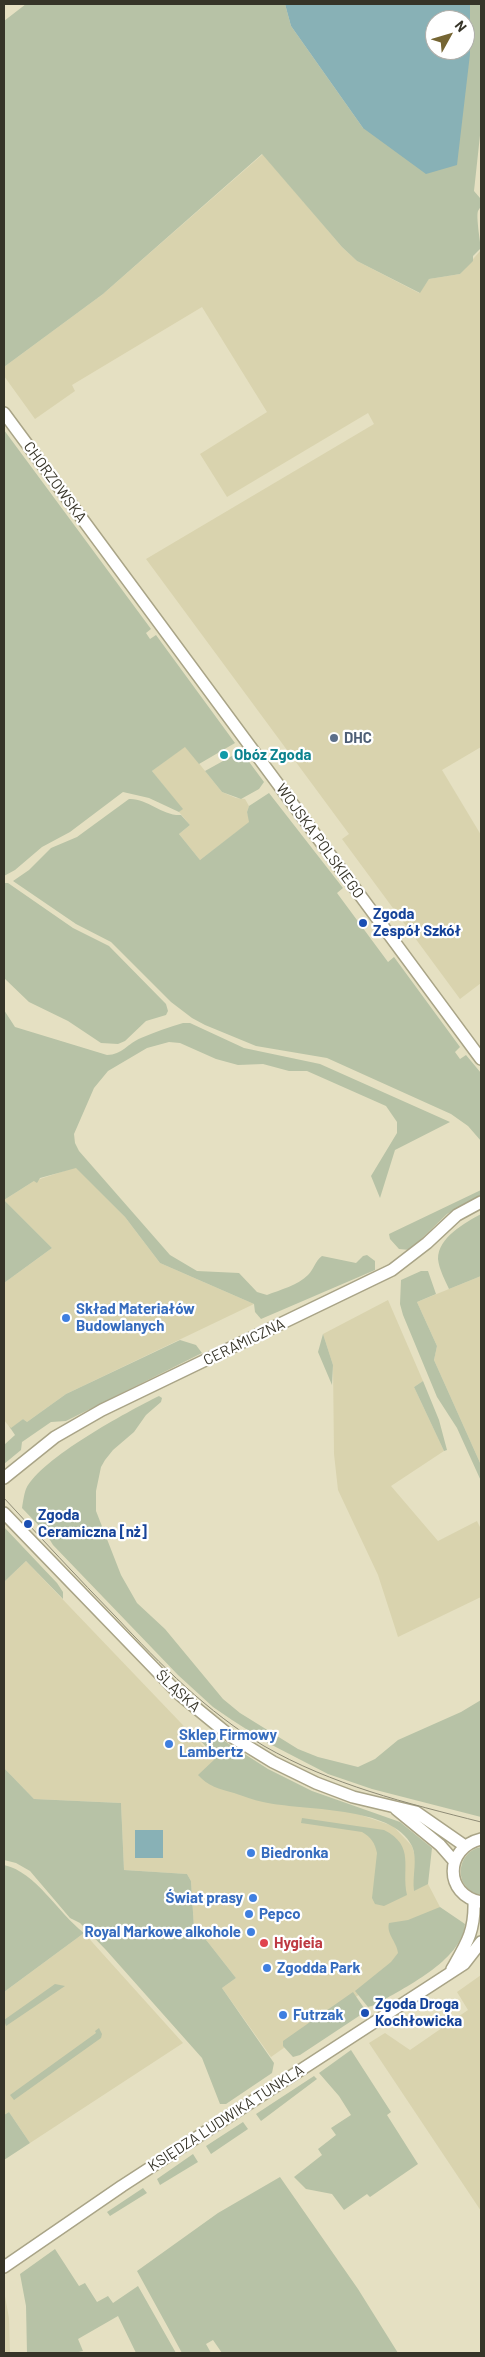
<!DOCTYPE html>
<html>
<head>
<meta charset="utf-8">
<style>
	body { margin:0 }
	#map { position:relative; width:485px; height:2357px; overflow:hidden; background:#e5e0c2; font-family:Barlow,sans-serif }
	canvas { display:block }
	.frame { position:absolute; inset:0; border:5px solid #363428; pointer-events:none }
	.north { position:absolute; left:425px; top:10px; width:50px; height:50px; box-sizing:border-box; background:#fff; border:1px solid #afaea9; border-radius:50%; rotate:51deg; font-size:14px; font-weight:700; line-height:20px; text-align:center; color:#363428 }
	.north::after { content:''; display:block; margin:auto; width:18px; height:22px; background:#756533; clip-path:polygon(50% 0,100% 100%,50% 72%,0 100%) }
</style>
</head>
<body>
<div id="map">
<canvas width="485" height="2357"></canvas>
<div class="frame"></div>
<div class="north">N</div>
</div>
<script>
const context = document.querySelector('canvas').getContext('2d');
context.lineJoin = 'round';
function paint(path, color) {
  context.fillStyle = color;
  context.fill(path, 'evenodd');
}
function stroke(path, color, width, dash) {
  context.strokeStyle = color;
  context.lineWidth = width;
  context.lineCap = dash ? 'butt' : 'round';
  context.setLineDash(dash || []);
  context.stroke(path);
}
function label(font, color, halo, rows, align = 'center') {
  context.font = font + ' Barlow,sans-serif';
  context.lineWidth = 4.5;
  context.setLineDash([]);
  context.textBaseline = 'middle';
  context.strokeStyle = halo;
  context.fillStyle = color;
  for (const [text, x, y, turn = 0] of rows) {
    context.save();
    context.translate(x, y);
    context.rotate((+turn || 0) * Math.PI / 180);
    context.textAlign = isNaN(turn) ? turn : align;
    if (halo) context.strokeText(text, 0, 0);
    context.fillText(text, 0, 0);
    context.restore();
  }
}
const built = new Path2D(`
	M263 154 342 247 357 261 419 293 429 279 460 274 481 250V747L442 770 481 835V983L460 999 342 839 349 834 146 559 374 424 368 413 227 497 200 454 267 412 202 307 72 385 75 391 35 419 4 376V367L103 294Z
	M185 746 222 792 236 798 245 799 249 806 247 812 250 822 200 860 179 834 190 825 179 812 182 809 152 771Z
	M76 1167 125 1217 160 1263 254 1304 66 1394 27 1422 23 1419 11 1429 4 1420V1283L52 1248 4 1200 34 1181Z
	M481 1276V1465L434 1360 437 1346 417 1302Z
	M388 1300 423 1381 414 1387 444 1451 391 1486 438 1541 477 1521 481 1529V1597L398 1637 378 1575 338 1490 334 1454 333 1365 323 1334Z
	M26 1561 224 1768 393 1826 412 1846 423 1882 428 1884 440 1907 428 1920 432 1943 271 2057 222 1988 236 1978 207 1941 194 1928 191 1881 187 1874 124 1870 121 1803 34 1799 4 1768V1582Z
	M84 1933 183 2043 30 2143 9 2112 4 2115V1992Z
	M481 1975V2211L369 2043 385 2033 410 2050 468 2010 457 1992Z
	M4 2291 9 2318 10 2353H4Z`);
const green = new Path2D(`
	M26 4H285L291 26 363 128 470 54V4H481V126L474 191 480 198 481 204C481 207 479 209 478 211 476 216 480 241 481 248L473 256V261L460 274 429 279 420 293 357 261 342 247 262 154 103 294 4 367V21Z
	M4 430 151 629 146 633 150 639 156 635 235 743 199 764 185 747 152 771 183 809 179 812 149 798 123 792 70 832 42 847 15 870 4 876Z
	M241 751 264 782 259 789 241 799 222 792 205 771Z
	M269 793 343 888 337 893 388 962 394 957 460 1047 455 1052 460 1059 466 1055 481 1073V1141L468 1126 451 1114 327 1058 256 1046 205 1025 192 1018 171 1002 111 942 76 924 13 881 29 870 51 848 77 837 129 799C147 798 162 816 181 815L190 825 179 834 200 860 249 822 247 812 249 806Z
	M4 883H8L73 928 109 946 166 1004 168 1011 166 1015 146 1021 125 1041 118 1044 101 1043 68 1021 29 1002 4 978Z
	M4 1010 15 1027 107 1055C122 1055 128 1043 141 1038 155 1032 169 1027 183 1023H190L244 1048 320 1064 450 1122 395 1150 380 1198 371 1176 397 1133V1122L386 1106 307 1071H289L263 1064 238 1065 216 1059 180 1043 169 1042 147 1048 108 1071 94 1088 74 1134 75 1143 79 1151 170 1255 197 1271 239 1273 257 1292 267 1295C280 1290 298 1285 308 1275 314 1269 315 1261 322 1256L356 1263 363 1256 367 1255 375 1261V1270L261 1319 255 1312 254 1304 160 1263 125 1217 76 1168 40 1178 37 1183 34 1181 4 1200 52 1248 4 1283Z
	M481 1190V1195L447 1214 410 1250 399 1249 390 1239 389 1234Z
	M481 1214V1276L449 1289C445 1280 439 1269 438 1259 438 1237 465 1223 481 1214Z
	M421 1271H428L436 1294 417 1302 437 1346 434 1360 481 1465V1481L457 1428 437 1397 403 1315 400 1304 401 1280Z
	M323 1334 333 1365 332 1385 318 1352Z
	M180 1340 196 1345 202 1353 66 1421 51 1422 22 1442 21 1450 4 1464V1445L15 1435 9 1426 11 1428 23 1419 27 1422 66 1394Z
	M423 1381 439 1420 447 1450 444 1451 414 1387Z
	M159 1396 162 1398 161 1402 146 1415 134 1432 113 1450 105 1460 101 1467 96 1491V1511L121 1575 137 1603 165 1629 223 1699 240 1713 298 1749 318 1757 358 1767 375 1759 398 1740 461 1712 481 1700V1817L372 1789 328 1774 268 1743 232 1720 213 1707 178 1675 53 1545 45 1532 22 1508C23 1502 24 1494 26 1489 41 1458 127 1412 159 1396Z
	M4 1527 57 1583 63 1592V1599L26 1561 4 1582Z
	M212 1733 268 1769 312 1791 400 1822 432 1848 428 1884 414 1891C412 1876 418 1859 412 1846 393 1805 301 1811 263 1802 253 1800 244 1796 234 1793 219 1789 208 1786 198 1775L216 1758 200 1740 205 1734Z
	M4 1768 34 1799 121 1803 124 1870 187 1874 191 1881 194 1928 207 1941 236 1978 222 1988 274 2063 272 2073 226 2104H220L202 2058 106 1950 80 1923 70 1918 30 1871 16 1863 4 1860Z
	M302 1818 384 1830C416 1846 401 1868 407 1895L384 1906 375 1904 372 1898 377 1853C375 1843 371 1837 362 1832L301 1823Z
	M481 1847V1895C453 1890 455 1852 481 1847Z
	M4 1865C36 1872 58 1913 84 1933L4 1992Z
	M440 1907 465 1924C462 1961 403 1988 375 2005L368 2007 355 1991 391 1962 398 1953C397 1942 386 1934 389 1923L408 1920Z
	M55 1984 65 1986 6 2026 4 2020Z
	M353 1992 364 2008 362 2014 300 2055 293 2057 283 2046V2041Z
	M99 2028 102 2034 101 2038 14 2100 10 2095 96 2033 95 2031Z
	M351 2050 391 2112 387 2115 418 2164 370 2197 367 2194 344 2210 332 2194 306 2189 294 2177 322 2155 318 2149 336 2135 331 2128 351 2115 339 2096 319 2073Z
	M314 2076 317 2079 261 2121 256 2114Z
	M9 2112 30 2143 4 2160V2115Z
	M243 2122 248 2129 211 2154 206 2146Z
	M193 2154 198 2162 160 2185 157 2179Z
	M280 2177 358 2289 398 2353H222L213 2340 206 2344 211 2353H182L137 2271 218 2213Z
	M143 2188 147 2193 110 2216 107 2212Z
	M55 2249 79 2286 85 2283 97 2302 108 2296 113 2303 138 2286 176 2353H136L118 2316 78 2339 83 2351 74 2353H27L26 2306 20 2274Z`);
const water = new Path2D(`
	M285 4H470V54L457 165 426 174 363 128 291 26ZM435 20H465V50H435Z
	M135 1830H163V1858H135Z`);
const minor = new Path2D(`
	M4 413 481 1059
	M4 1478 55 1437 102 1410 392 1270 427 1243 457 1215 481 1202
	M4 1513 179 1694 229 1735 273 1762 316 1783 353 1797 416 1812 465 1846
	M396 1809 440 1845 454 1861
	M481 1839C444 1848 444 1895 481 1902
	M452 1969C467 1943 475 1931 474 1901
	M4 2267 122 2186 464 1964 481 1942`);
const tram = new Path2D(`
	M4 1498C41 1538 78 1578 116 1617 161 1665 207 1712 264 1746 332 1785 406 1803 481 1822`);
const markers = [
	[334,738,5,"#5c6f8a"],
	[224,755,5,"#0f9aa8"],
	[363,923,5,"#1a4fb4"],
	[66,1318,5,"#3f7fe0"],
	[28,1524,5,"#1a4fb4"],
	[169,1744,5,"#3f7fe0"],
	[251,1853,5,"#3f7fe0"],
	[253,1898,5,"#3f7fe0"],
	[249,1914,5,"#3f7fe0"],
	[251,1932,5,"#3f7fe0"],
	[264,1943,5,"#e0444e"],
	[267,1968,5,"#3f7fe0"],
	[365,2013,5,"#1a4fb4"],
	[283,2015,5,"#3f7fe0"]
];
const streetNames = [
	["CHORZOWSKA",55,482,54],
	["WOJSKA POLSKIEGO",320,841,54],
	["CERAMICZNA",244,1342,-26],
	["ŚLĄSKA",178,1691,43],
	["KSIĘDZA LUDWIKA TUNKLA",226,2118,-33]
];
const serviceNames = [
	["DHC",344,738]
];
const cultureNames = [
	["Obóz Zgoda",234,755]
];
const transitNames = [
	["Zgoda",373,914],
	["Zespół Szkół",373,931],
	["Zgoda",38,1515],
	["Ceramiczna [nż]",38,1532],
	["Zgoda Droga",375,2004],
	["Kochłowicka",375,2021]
];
const shopNames = [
	["Skład Materiałów",76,1309],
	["Budowlanych",76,1326],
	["Sklep Firmowy",179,1735],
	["Lambertz",179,1752],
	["Biedronka",261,1853],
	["Świat prasy",243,1898,"right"],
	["Pepco",259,1914],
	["Royal Markowe alkohole",241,1932,"right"],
	["Zgodda Park",277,1968],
	["Futrzak",293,2015]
];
const healthNames = [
	["Hygieia",274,1943]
];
paint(built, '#d9d3ae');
paint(green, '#b7c2a6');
paint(water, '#88b1b6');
stroke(minor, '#a9a487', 14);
stroke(minor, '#fff', 11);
stroke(tram, '#8e8b76', 1);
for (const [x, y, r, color] of markers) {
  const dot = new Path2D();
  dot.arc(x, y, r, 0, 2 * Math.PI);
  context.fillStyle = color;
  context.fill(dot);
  stroke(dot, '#fff', 2);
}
label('15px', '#363428', '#fff', streetNames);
label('bold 15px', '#4e5e75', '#fff', serviceNames, 'left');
label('bold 15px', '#0d838f', '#fff', cultureNames, 'left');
label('bold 15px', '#164399', '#fff', transitNames, 'left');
label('bold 15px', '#366cbe', '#fff', shopNames, 'left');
label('bold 15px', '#be3a42', '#fff', healthNames, 'left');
</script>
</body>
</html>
